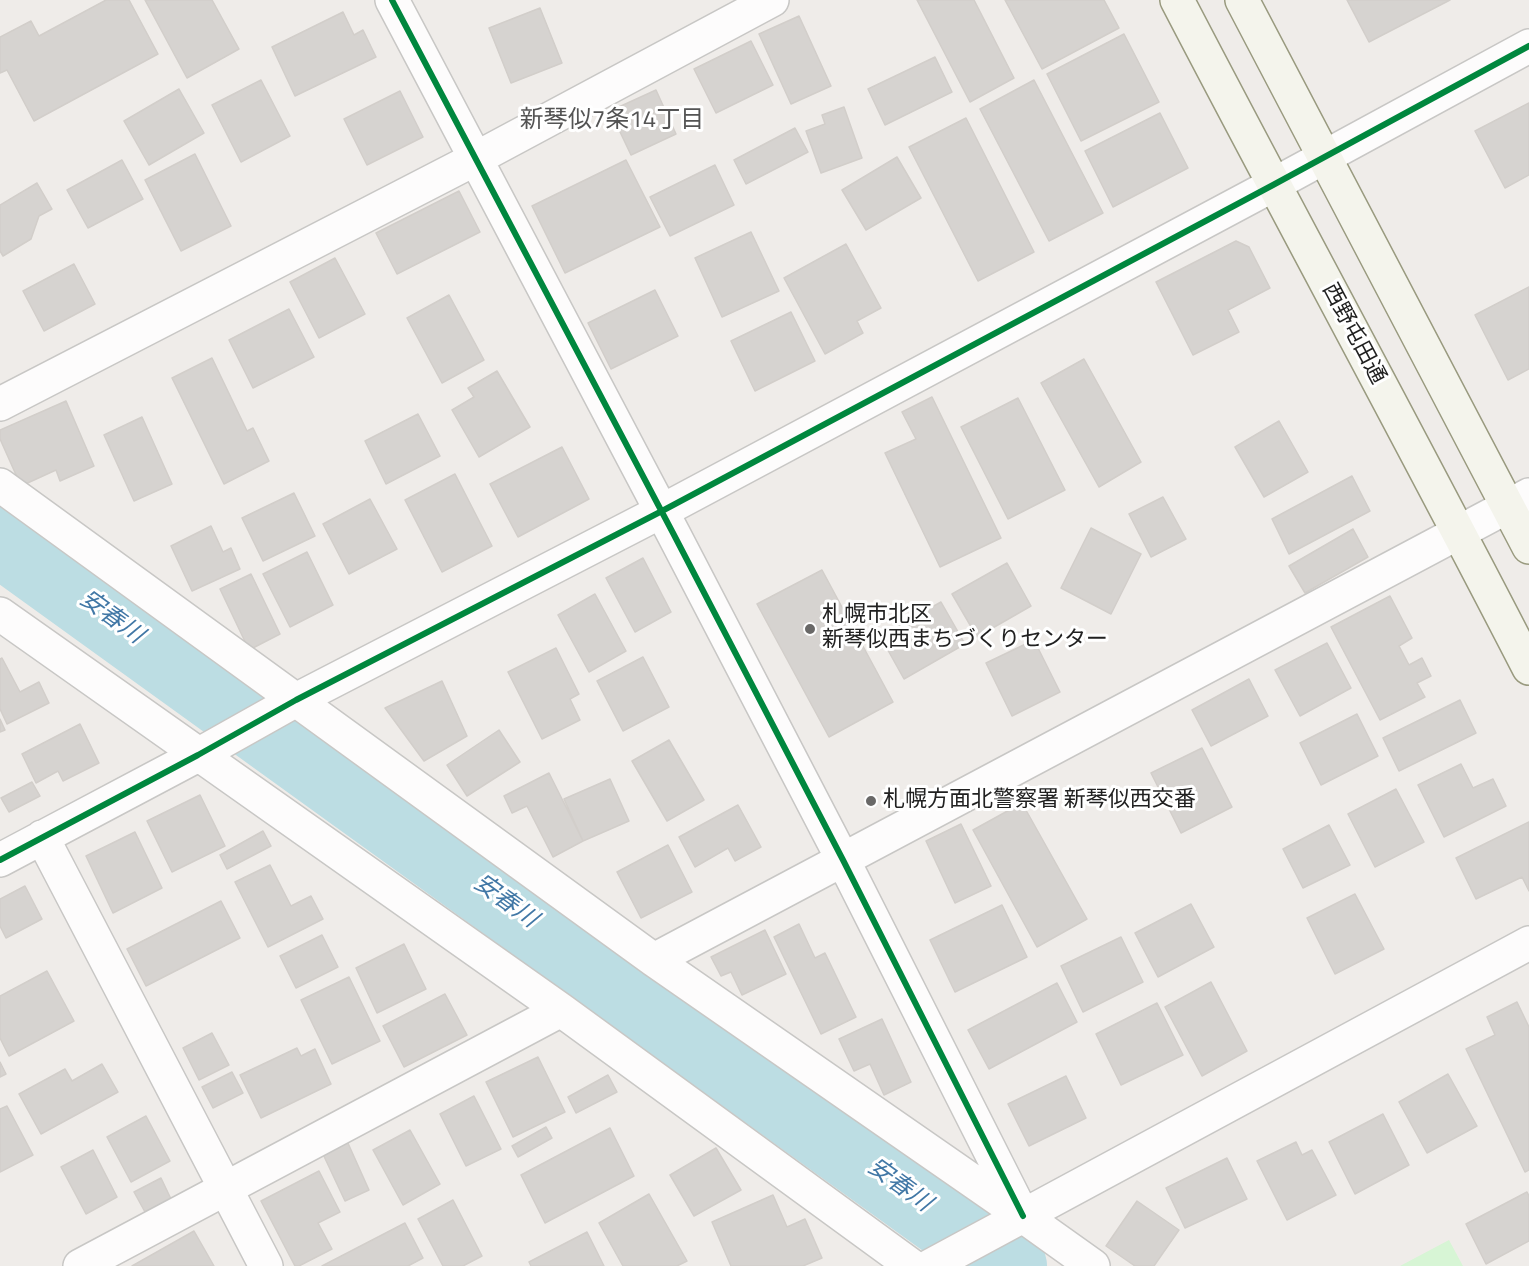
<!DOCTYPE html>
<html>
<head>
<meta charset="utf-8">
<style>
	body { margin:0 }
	canvas { display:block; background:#efece9 }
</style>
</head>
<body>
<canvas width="1529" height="1266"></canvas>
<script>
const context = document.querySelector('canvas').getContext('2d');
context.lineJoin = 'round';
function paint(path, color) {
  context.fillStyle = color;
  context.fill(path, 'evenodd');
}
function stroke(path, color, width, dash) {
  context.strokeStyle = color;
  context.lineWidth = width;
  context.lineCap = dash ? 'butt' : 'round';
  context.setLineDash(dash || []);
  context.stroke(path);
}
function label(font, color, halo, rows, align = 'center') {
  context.font = font + ' "Titillium Web","Noto Sans JP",sans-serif';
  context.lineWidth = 6;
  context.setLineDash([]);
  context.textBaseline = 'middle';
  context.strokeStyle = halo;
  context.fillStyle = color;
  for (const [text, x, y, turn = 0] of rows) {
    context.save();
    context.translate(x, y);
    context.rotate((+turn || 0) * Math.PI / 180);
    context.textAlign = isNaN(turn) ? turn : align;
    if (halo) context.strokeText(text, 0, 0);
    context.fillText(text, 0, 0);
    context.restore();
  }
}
const park = new Path2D(`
	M1449 1240 1463 1266H1400Z`);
const river = new Path2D(`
	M0 538 1009 1266`);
const building = new Path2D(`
	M106 0H129L158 54 34 121 7 70 0 73V37L31 21 39 36Z
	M145 0H212L239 49 187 78Z
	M917 0H974L1014 78 970 102Z
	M1005 0H1104L1119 28 1042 69Z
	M1347 0H1450L1369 42Z
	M540 8 562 63 511 83 489 28Z
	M343 12 354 35 363 30 376 57 295 96 272 47Z
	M799 16 831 86 791 104 759 34Z
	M1124 34 1159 102 1081 141 1047 74Z
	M751 41 773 85 716 113 694 69Z
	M935 57 952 92 885 125 868 89Z
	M261 80 290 136 241 162 212 105Z
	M1034 80 1103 213 1049 241 980 109Z
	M179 89 204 133 149 165 124 121Z
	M656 90 676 134 631 155 610 111Z
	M400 91 423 137 367 165 344 119Z
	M1529 103V175L1505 188 1475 131Z
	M844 107 862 158 821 173 806 131 825 124 822 115Z
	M1160 113 1188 168 1113 207 1085 151Z
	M966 118 1034 252 978 281 909 147Z
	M795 128 808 152 746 184 734 160Z
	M195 154 231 226 181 251 145 180Z
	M897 157 921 198 866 230 842 190Z
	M122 160 143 199 88 228 67 190Z
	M626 160 660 227 565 273 532 206Z
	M715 165 734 205 670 236 650 197Z
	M37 183 52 209 39 216 31 239 3 256 0 251V205Z
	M459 191 480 232 397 274 376 233Z
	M751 232 779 291 722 317 695 258Z
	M1236 241 1249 247 1270 288 1228 310 1239 332 1193 355 1156 282Z
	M846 244 881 308 857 321 863 333 825 354 784 278Z
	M335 258 365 314 319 338 290 282Z
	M74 264 95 304 44 331 23 291Z
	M1529 287V369L1508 380 1475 315Z
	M655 290 678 336 611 369 588 323Z
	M449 295 484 360 442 383 407 318Z
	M289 309 314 357 253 388 229 340Z
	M791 312 815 361 755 391 731 341Z
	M212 358 247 431 253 428 269 461 224 484 172 378Z
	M1084 359 1141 462 1099 487 1041 383Z
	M497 371 530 427 479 457 452 410 474 397 468 388Z
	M932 397 1001 538 940 567 885 453 916 439 902 412Z
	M1018 398 1065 490 1008 519 961 427Z
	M66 401 94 466 60 481 56 470 21 486 0 439V430Z
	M418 414 440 456 386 484 365 441Z
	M142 417 172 484 134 501 104 435Z
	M1279 421 1308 472 1264 497 1235 447Z
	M562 447 589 499 518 537 490 484Z
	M455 474 492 546 442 572 405 500Z
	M1352 476 1370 511 1289 554 1272 519Z
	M294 493 315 536 263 561 242 518Z
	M1163 497 1186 539 1151 557 1129 514Z
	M370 499 397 549 349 574 323 524Z
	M211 526 223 552 231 548 240 569 192 591 171 546Z
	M1091 528 1141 554 1111 614 1061 588Z
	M1353 529 1368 557 1305 593 1289 566Z
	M307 552 333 605 290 627 263 574Z
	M643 558 671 612 635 632 606 578Z
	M1007 563 1031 606 977 637 952 594Z
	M822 570 893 702 829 737 757 604Z
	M251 574 280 634 249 650 220 589Z
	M595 594 626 651 589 672 558 615Z
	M1390 596 1412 638 1399 646 1409 665 1422 658 1431 676 1417 683 1425 697 1380 720 1331 627Z
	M941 602 965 644 904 679 880 636Z
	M1034 640 1060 692 1012 716 986 663Z
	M1327 643 1351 688 1300 716 1275 670Z
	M556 648 579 694 570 699 580 720 542 739 508 672Z
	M643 657 669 707 623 731 597 681Z
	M2 658 20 692 39 682 49 703 7 724 0 709V659Z
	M1249 679 1268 716 1211 746 1192 710Z
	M442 681 467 736 424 761 385 708Z
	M1460 700 1476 733 1399 771 1383 738Z
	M1357 714 1378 756 1321 785 1300 743Z
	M0 719 5 730 0 732Z
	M80 724 99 763 63 781 58 771 36 783 22 754Z
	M499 730 520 762 467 796 447 765Z
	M669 740 704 800 667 821 632 761Z
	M1202 748 1232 807 1181 833 1151 773Z
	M1461 764 1473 788 1493 779 1506 806 1444 837 1418 785Z
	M549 773 583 841 553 857 527 806 512 813 504 796Z
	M610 779 629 821 583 841 564 799Z
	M32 782 40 796 9 812 1 798Z
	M1396 789 1424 842 1375 867 1348 814Z
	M200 795 225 846 172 872 147 821Z
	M1022 803 1087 919 1037 947 973 830Z
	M738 805 761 847 735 861 728 848 695 867 679 837Z
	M1529 822V891L1522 877 1476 899 1456 858Z
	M961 824 991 886 955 903 926 841Z
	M1329 825 1350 865 1303 888 1283 849Z
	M263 831 271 846 227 869 220 855Z
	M135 832 162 888 113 913 86 856Z
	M668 845 692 892 641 918 617 872Z
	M270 865 291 906 311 896 323 919 268 947 235 882Z
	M25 886 42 919 6 938 0 926V899Z
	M1355 894 1384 949 1335 974 1307 918Z
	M221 901 240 938 146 986 127 949Z
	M1191 904 1214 947 1158 977 1135 933Z
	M1002 905 1027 957 955 992 930 940Z
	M799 924 815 958 825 953 856 1017 821 1034 774 937Z
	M765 930 786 974 742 995 731 972 721 976 711 957Z
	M322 935 338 967 296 988 280 956Z
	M1121 937 1143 982 1083 1012 1061 966Z
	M404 944 426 989 377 1013 356 968Z
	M47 971 74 1021 9 1056 0 1038V996Z
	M349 977 380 1041 332 1064 301 1000Z
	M1211 982 1247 1051 1202 1076 1165 1007Z
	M1057 983 1077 1022 989 1069 968 1030Z
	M445 994 467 1035 404 1067 383 1026Z
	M1517 1002 1529 1027V1170L1525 1172 1466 1049 1495 1035 1487 1017Z
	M1157 1003 1183 1055 1121 1085 1096 1034Z
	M882 1019 911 1082 884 1095 870 1064 854 1071 839 1039Z
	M212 1033 229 1065 199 1080 183 1048Z
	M297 1048 301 1056 315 1049 331 1084 261 1118 240 1075Z
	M538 1057 565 1112 513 1137 486 1082Z
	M0 1062 6 1074 0 1077Z
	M102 1064 118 1092 41 1134 19 1094 65 1069 72 1081Z
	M232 1072 243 1093 213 1108 202 1087Z
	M1448 1074 1477 1126 1427 1153 1399 1102Z
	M608 1075 617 1092 576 1113 568 1097Z
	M1066 1076 1086 1118 1029 1146 1008 1104Z
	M474 1096 501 1149 466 1166 440 1114Z
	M7 1106 33 1155 0 1172V1109Z
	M1383 1114 1409 1165 1355 1194 1329 1142Z
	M146 1116 170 1161 131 1182 107 1137Z
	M546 1127 552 1138 518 1157 512 1146Z
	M610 1128 634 1176 545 1223 521 1175Z
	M410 1130 440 1184 403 1205 373 1150Z
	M347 1141 369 1190 345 1201 322 1152Z
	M1296 1142 1302 1155 1312 1150 1336 1195 1287 1220 1257 1161Z
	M716 1148 741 1190 694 1216 670 1175Z
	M93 1150 117 1197 86 1214 61 1167Z
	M1227 1158 1247 1199 1185 1228 1166 1188Z
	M319 1171 340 1212 318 1223 332 1249 299 1266H295L261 1201Z
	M161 1178 171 1199 145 1212 134 1192Z
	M1527 1192 1529 1196V1241L1486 1264 1466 1224Z
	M649 1194 687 1261 677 1266H623L599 1223Z
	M773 1195 787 1227 805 1219 822 1258 803 1266H731L712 1222Z
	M453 1200 482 1256 463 1266H443L418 1219Z
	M1137 1201 1179 1230 1154 1266H1135L1106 1246Z
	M405 1223 423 1258 408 1266H322Z
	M194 1231 214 1266H132Z
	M587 1232 604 1266H531L529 1262Z`);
const street = new Path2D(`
	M392 0 673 533 843 860 1023 1216
	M0 404 475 159 772 0
	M0 485 654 960 1023 1216 1093 1266
	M0 614 561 1010 912 1266
	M42 837 266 1266
	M0 860 198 755 296 700 662 511 1273 185 1529 46
	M654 960 1529 495
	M80 1266 561 1010
	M930 1266 1529 943`);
const secondary = new Path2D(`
	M1177 0C1293 223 1414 444 1529 668
	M1242 0 1529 547`);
const cycleway = new Path2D(`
	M392 0 673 533 843 860 1023 1216
	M0 860 198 755 296 700 662 511 1273 185 1529 46`);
const markers = [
	[810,629,6,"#696867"],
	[871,801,6,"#696867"]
];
const streetNames = [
	["西野屯田通",1353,334,62]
];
const poiNames = [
	["札幌市北区",822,616],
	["新琴似西まちづくりセンター",822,641],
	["札幌方面北警察署 新琴似西交番",883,801]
];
const neighbourhoodNames = [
	["新琴似7条14丁目",612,121]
];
const waterNames = [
	["安春川",111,618,36],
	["安春川",505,902,36],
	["安春川",899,1186,36]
];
paint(park, '#d7f5d5');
stroke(river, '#bcdde3', 76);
paint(building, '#d6d3d0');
stroke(building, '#d2ceca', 1.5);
stroke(street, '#c8c7c5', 36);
stroke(secondary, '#999a7f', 36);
stroke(street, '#fdfcfc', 33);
stroke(secondary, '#f4f4ec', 33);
stroke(cycleway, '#00873e', 6);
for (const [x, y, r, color] of markers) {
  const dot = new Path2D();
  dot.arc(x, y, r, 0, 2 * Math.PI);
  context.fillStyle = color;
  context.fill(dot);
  stroke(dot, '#fff', 2);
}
label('22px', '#212121', '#fff', streetNames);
label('22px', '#212121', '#fff', poiNames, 'left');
label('24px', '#545454', '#fff', neighbourhoodNames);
label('italic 24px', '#4278a6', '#fff', waterNames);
</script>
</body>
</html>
